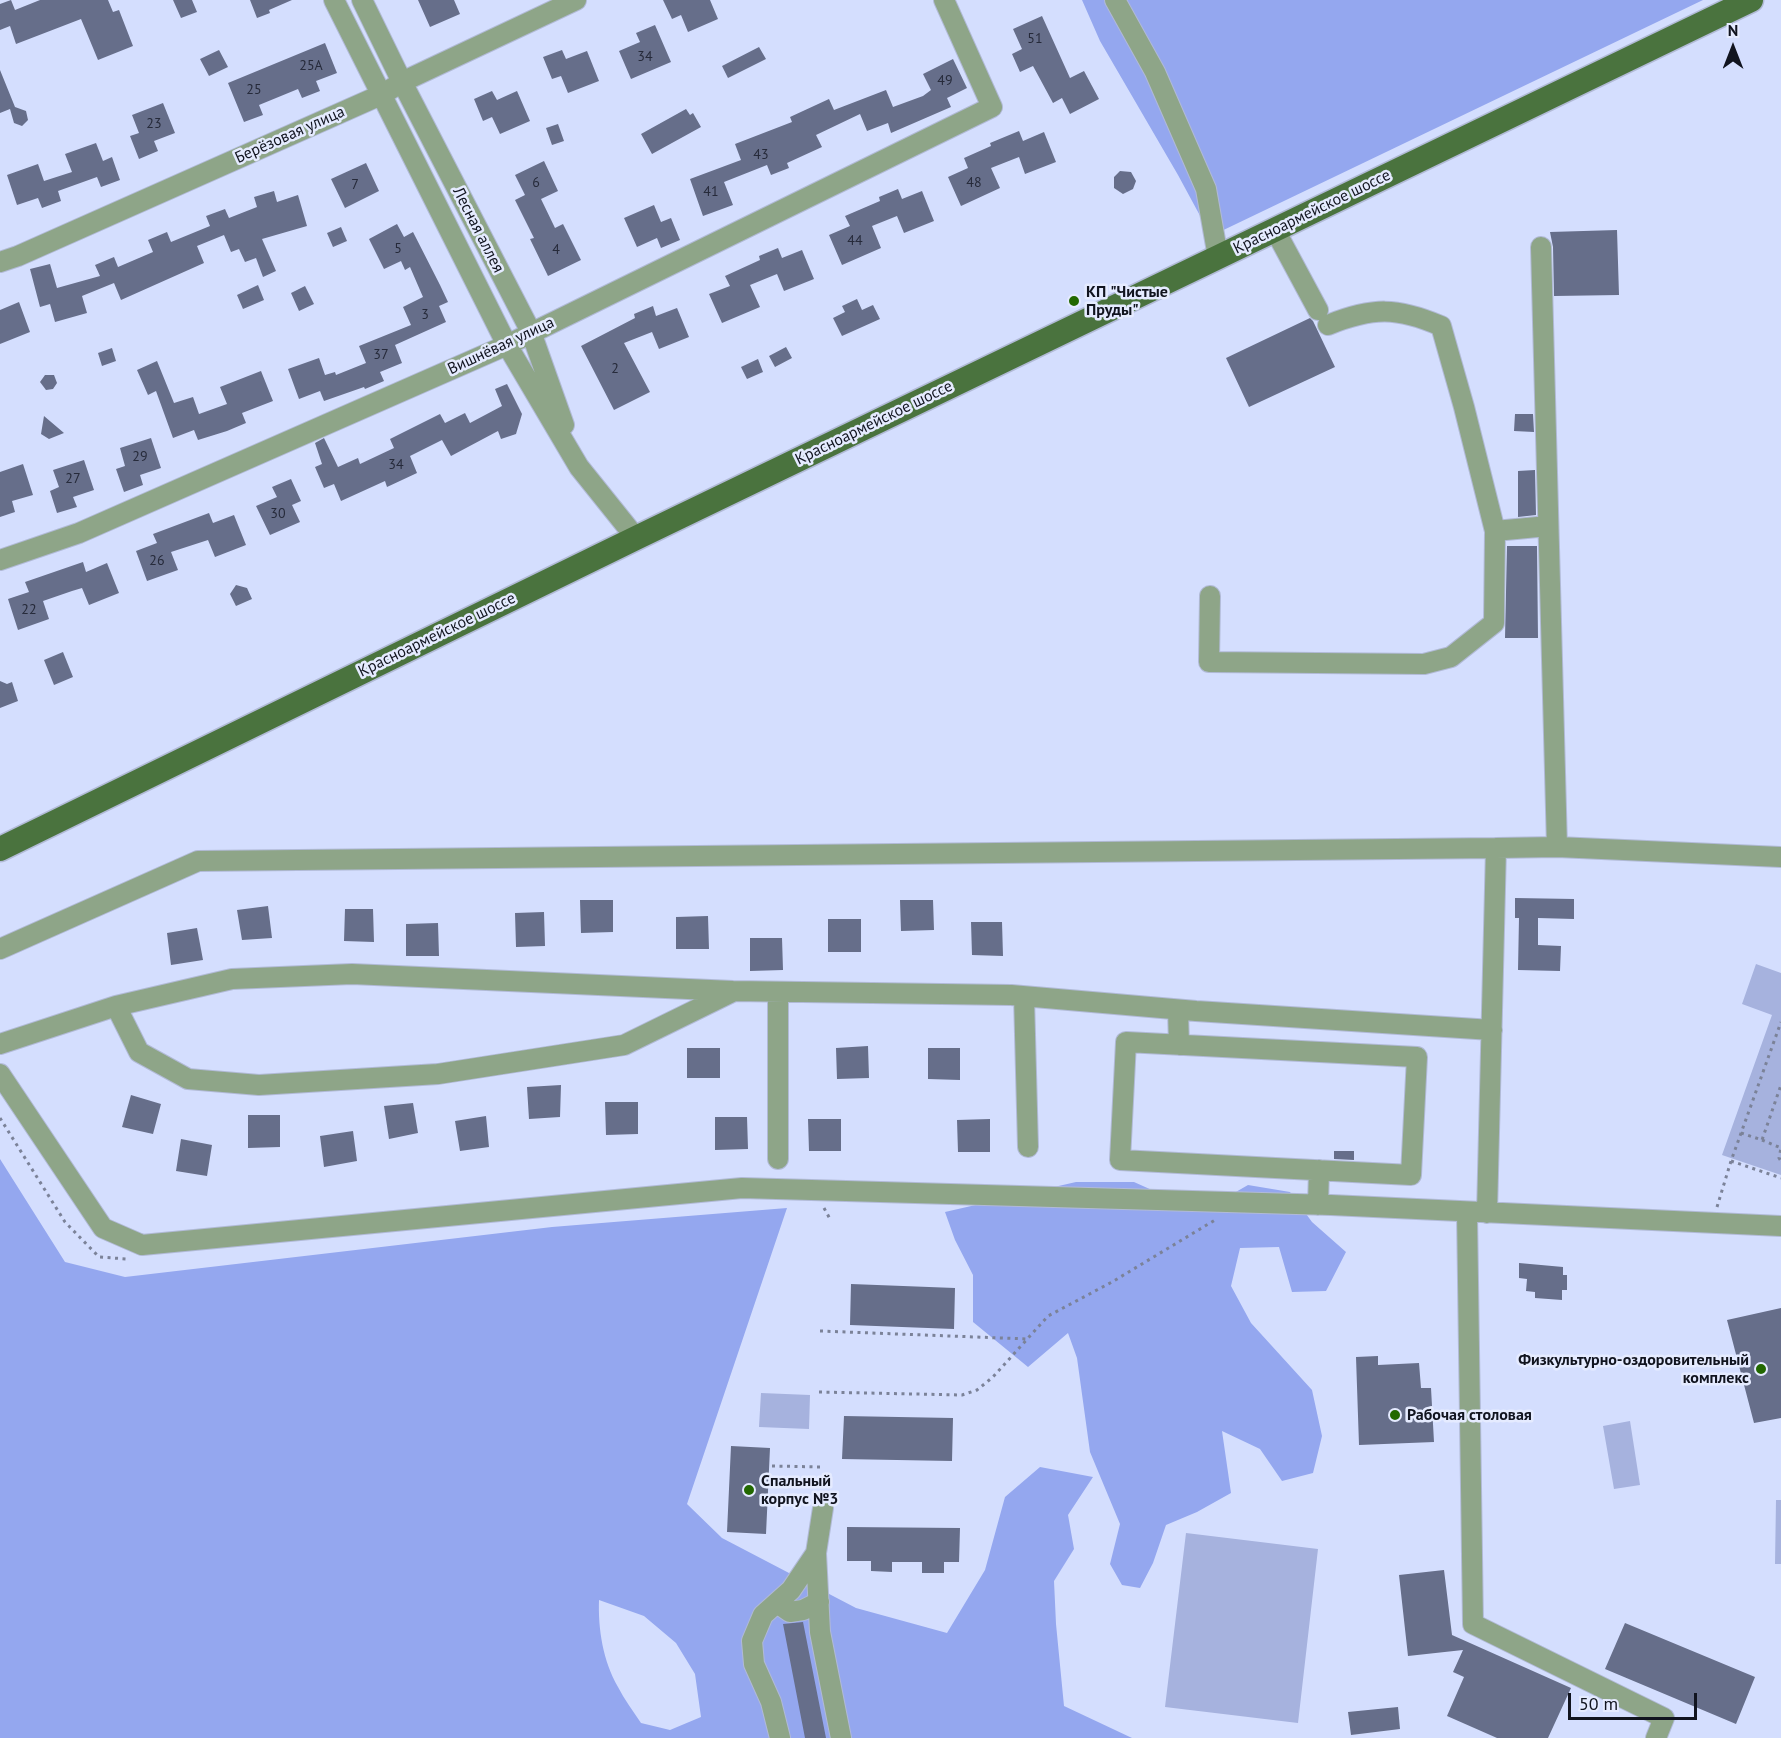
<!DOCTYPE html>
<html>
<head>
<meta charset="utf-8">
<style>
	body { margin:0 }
	#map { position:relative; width:1781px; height:1738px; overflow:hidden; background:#d4defe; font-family:"PT Sans",sans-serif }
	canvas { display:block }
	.north { position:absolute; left:1703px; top:18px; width:60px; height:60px; -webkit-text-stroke:4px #e5ebff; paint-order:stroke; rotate:0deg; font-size:16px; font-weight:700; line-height:24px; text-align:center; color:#11141f }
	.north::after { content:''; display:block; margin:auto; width:21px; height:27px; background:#11141f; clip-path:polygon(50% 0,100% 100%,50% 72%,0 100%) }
	.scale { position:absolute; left:1568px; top:1693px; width:129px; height:27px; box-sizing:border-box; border:3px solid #11141f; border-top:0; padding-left:8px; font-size:18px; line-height:21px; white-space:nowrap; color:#11141f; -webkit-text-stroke:4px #e5ebff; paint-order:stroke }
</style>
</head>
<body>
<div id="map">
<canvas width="1781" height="1738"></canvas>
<div class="north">N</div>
<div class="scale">50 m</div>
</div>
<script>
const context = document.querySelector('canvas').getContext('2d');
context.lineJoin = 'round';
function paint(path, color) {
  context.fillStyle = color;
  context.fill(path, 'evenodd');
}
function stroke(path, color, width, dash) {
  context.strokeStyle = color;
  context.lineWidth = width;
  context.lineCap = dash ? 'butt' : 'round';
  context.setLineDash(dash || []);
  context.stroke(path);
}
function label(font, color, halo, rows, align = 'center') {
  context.font = font + ' "PT Sans",sans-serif';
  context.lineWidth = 5;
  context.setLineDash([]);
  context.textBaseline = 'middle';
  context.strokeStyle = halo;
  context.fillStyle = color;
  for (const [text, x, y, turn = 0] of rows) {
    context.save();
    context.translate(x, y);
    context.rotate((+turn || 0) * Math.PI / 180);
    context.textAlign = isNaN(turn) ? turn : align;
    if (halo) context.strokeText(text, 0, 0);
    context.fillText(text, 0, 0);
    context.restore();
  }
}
const green = new Path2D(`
	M1756 964 1781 973V1175L1722 1155 1772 1015 1742 1004Z
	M761 1393 810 1395 809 1429 759 1427Z
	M1630 1421 1640 1485 1614 1489 1603 1426Z
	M1776 1500H1781V1564H1775Z
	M1186 1533 1318 1549 1298 1723 1165 1707Z`);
const forest = new Path2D(`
	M1082 0H1703L1211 236 1178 175 1100 41Z
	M0 1159 65 1262 125 1277 552 1227 787 1208 687 1504 722 1538 856 1608 947 1633 985 1570 1005 1497 1040 1467 1093 1477 1068 1515 1074 1549 1054 1581 1056 1624 1064 1706 1132 1738H0ZM599 1600 644 1616 676 1643 695 1674 701 1717 670 1730 641 1723C633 1711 624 1699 618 1687 603 1661 598 1629 599 1600Z
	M1076 1182H1134L1201 1212 1248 1185 1290 1192 1312 1222 1346 1252 1326 1291 1292 1292 1279 1247 1240 1248 1231 1286 1251 1323 1312 1390 1322 1436 1313 1473 1282 1481 1260 1449 1222 1431 1231 1493 1197 1512 1166 1525 1153 1563 1140 1588 1122 1585 1110 1564 1120 1524 1090 1452 1077 1358 1068 1333 1028 1367 973 1322V1275L955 1240 945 1212Z`);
const building = new Path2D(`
	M11 0 15 10 40 0H108L113 12 119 10 133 46 98 60 81 19 16 44 10 26 0 30V4Z
	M173 0H192L197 12 181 18Z
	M250 0H292L269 10 270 13 257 18Z
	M418 0H454L460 14 430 27Z
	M663 0H710L718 19 688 32 681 15 672 19Z
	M1042 16 1070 78 1084 71 1099 99 1070 114 1062 98 1053 103 1033 66 1020 72 1012 54 1022 49 1013 29Z
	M655 25 671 62 631 79 619 51 640 42 636 33Z
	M325 43 337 73 316 81 320 91 302 98 298 89 259 105 263 115 244 122 228 83Z
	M759 47 766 59 728 78 722 66Z
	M219 50 228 67 209 76 200 59Z
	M562 50 566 59 587 51 599 81 568 93 561 76 552 79 543 57Z
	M953 59 967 88 947 98 951 107 891 133 888 123 867 131 860 114 816 135 822 147 787 163 789 168 771 175 767 165 724 182 733 205 703 216 690 179 741 160 735 144 792 122 790 117 829 99 834 110 886 90 893 107 923 96 931 90 923 74Z
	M0 70 15 107 26 111 28 120 22 126 14 123 10 109 0 113Z
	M492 91 497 100 517 91 530 121 500 134 492 117 483 121 474 99Z
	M163 103 175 133 154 141 158 151 139 159 130 136 139 133 132 115Z
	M686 109 690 115 693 113 701 127 652 154 641 134Z
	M558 124 564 141 552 145 546 128Z
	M1019 131 1023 141 1044 132 1056 162 1025 174 1019 157 991 168 1000 188 961 206 948 177 968 168 964 158 991 146 990 143Z
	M96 143 103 161 112 157 120 180 101 187 97 177 58 191 61 201 42 208 38 198 17 205 7 175 38 164 44 181 72 172 65 154Z
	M544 161 558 191 541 199 555 228 563 224 581 260 548 276 530 239 534 238 515 200 525 195 515 175Z
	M366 163 379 191 345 208 331 179Z
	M1120 171 1131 172 1136 181 1133 189 1123 194 1114 188V177Z
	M898 189 902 199 922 191 934 221 904 233 897 216 872 226 881 248 842 265 829 235 850 226 845 216 880 201 879 197Z
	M274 191 277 202 298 195 307 226 262 239 276 271 263 277 256 258 245 262 239 249 231 252 224 235 197 246 204 263 121 300 114 283 82 296 87 313 55 322 50 304 40 307 30 269 50 264 57 288 100 276 95 265 114 257 118 267 153 252 148 240 167 232 171 242 210 226 206 216 225 209 229 218 257 207 254 197Z
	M654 205 661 222 671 218 680 240 661 248 657 238 637 247 624 218Z
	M397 224 404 237 413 232 440 285 448 302 439 306 446 322 395 345 402 363 380 372 384 381 365 389 364 387 324 401 320 391 299 399 288 369 319 358 325 375 335 372 336 375 366 363 359 346 411 325 403 307 423 297 410 267 405 270 401 261 384 269 369 239Z
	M341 227 347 241 333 247 327 233Z
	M1617 230 1619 295 1554 296 1553 247 1550 232Z
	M778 248 782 258 802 250 814 279 784 291 777 274 750 285 760 307 722 323 709 294 730 286 725 276 760 260 759 256Z
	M258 285 264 300 243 309 237 295Z
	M305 286 314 304 299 311 291 293Z
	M857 299 862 310 873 305 880 319 842 336 833 318 845 312 842 306Z
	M19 302 30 332 0 344V310Z
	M653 306 656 316 677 308 689 337 659 349 652 332 624 343 650 392 614 410 581 346 635 318 634 314Z
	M1310 318 1313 321 1335 367 1249 407 1226 358Z
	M786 347 792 358 775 367 769 356Z
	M112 348 116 361 102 366 98 353Z
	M758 359 763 372 747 379 741 367Z
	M157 361 174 403 193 397 199 414 227 404 220 387 261 371 273 401 242 413 246 423 227 431 198 440 194 430 173 438 156 391 148 395 137 370Z
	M45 375H54L57 383 53 389 46 390 40 382Z
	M507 384 522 414 516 434 501 439 498 431 451 456 442 440 410 456 417 473 387 487 385 481 341 501 334 484 324 488 315 467 322 464 315 443 324 438 338 467 358 458 360 464 394 448 390 439 440 414 445 423 465 413 470 423 502 406 495 389Z
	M1515 414H1533L1534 432 1514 431Z
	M44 416 64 433 49 439 41 434Z
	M151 438 161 468 140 475 143 485 124 492 116 469 125 466 120 448Z
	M84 460 94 490 73 497 77 507 57 513 50 491 59 487 53 470Z
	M23 464 33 495 12 501 15 512 0 517V472Z
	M1535 470 1536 515 1518 517V471Z
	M291 479 301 501 292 505 300 522 270 535 256 506 277 497 272 487Z
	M209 513 213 523 234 515 246 545 215 557 208 540 171 552 178 570 147 581 136 551 157 543 153 534Z
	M1507 546H1537L1538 638H1505Z
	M83 562 86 572 107 563 119 593 89 605 82 588 72 591 43 601 49 619 18 630 8 599 29 592 25 582Z
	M236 585 247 588 252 599 236 606 230 594Z
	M63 652 73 677 54 685 44 660Z
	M0 681 7 684 12 682 18 701 0 708Z
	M1515 898 1574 899V919L1538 918V945L1561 946 1560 971 1518 970 1519 918H1515Z
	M580 900H613V932L581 933Z
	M900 900H933L934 930 901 931Z
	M268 906 272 938 242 940 237 910Z
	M345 909H373L374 942 344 941Z
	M544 912 545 946 516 947 515 913Z
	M708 916 709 949H676V917Z
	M828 919H861V952H828Z
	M971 922H1002L1003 956 972 955Z
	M438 923 439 956H406V924Z
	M197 928 203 960 171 965 167 933Z
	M750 938H782L783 970 750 971Z
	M868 1046 869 1078 837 1079 836 1048Z
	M687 1048H720V1078H687Z
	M928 1048H960V1080L928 1079Z
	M561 1085 560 1117 529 1119 527 1087Z
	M131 1095 161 1104 153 1134 122 1127Z
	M605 1102H638V1134L606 1135Z
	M413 1103 418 1133 389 1139 384 1106Z
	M248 1115H280V1147L248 1148Z
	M486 1116 489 1147 460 1151 455 1121Z
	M715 1117H747L748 1149 715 1150Z
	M808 1119H841V1151H809Z
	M990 1119V1152H958L957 1120Z
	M353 1131 357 1161 324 1167 320 1136Z
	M181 1139 212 1145 207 1176 176 1171Z
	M1334 1151H1354V1160L1334 1159Z
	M1519 1263 1563 1267V1275H1567V1290H1562V1300L1535 1298V1292L1526 1291 1527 1279 1519 1278Z
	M851 1284 955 1288 954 1329 850 1325Z
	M1781 1308V1418L1754 1423 1727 1320Z
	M1378 1356V1365L1419 1363 1421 1388H1431L1434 1442 1359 1445 1356 1357Z
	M844 1416 953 1418 952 1461 842 1459Z
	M731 1446 770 1448 766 1534 727 1532Z
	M847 1527 960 1528 959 1562H944V1573H922V1562H892V1572L871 1571V1561H847Z
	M1444 1570 1452 1635 1571 1688 1548 1738H1497L1447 1716 1464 1677 1453 1672 1463 1650 1408 1656 1399 1575Z
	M803 1622 826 1738H805L783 1624Z
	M1625 1623 1755 1677 1736 1724 1605 1669Z
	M1398 1707 1400 1729 1351 1735 1348 1712Z`);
const path = new Path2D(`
	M0 1118 65 1222 99 1257 127 1259
	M1741 1133 1762 1140 1781 1085
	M1762 1140 1781 1148 1779 1158 1781 1161
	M1731 1161 1781 1178
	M1717 1207 1731 1161 1781 1022
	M824 1208 830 1219
	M820 1331 1028 1339
	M819 1392 962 1395 977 1390 993 1377 1048 1316 1112 1282 1215 1220
	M772 1466 822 1467`);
const minor = new Path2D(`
	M334 0 507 345 579 467 636 538
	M362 0 402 82 531 332 564 425
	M1115 0 1155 72 1206 189 1218 257
	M1275 230 1318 310
	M1541 247 1557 847
	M0 262 18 256 383 94 402 82 576 0
	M1495 531 1548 526
	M0 560 79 533 507 345 992 107 944 0
	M1210 596 1209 662 1424 664 1451 657 1494 623 1495 531 1464 407 1441 326C1397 307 1373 307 1328 325
	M1496 848 1557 847 1781 857
	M0 949 198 861 1496 848 1487 1213
	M778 992V1159
	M1024 997 1028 1147
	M116 1006 139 1052 188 1079 259 1085 438 1074 624 1045 732 992
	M1178 1010 1179 1045
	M1126 1042 1417 1057 1411 1175 1120 1160Z
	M0 1044 116 1006 232 979 352 974 733 991 1011 995 1196 1011 1492 1030
	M0 1074 103 1228 142 1245 742 1188 1331 1205 1781 1226
	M1318 1205 1319 1170
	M1467 1212 1473 1624 1664 1718 1656 1738
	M823 1508 816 1553 820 1632 841 1738
	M777 1603 790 1612 803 1610 819 1602
	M780 1738 771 1702 754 1664 752 1641 763 1615 791 1590 816 1553`);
const major = new Path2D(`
	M0 849 636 538 1751 0`);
const markers = [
	[1074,301,6,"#226800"],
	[1761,1369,6,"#226800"],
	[1395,1415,6,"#226800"],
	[749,1490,6,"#226800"]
];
const numberNames = [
	["51",1035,39],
	["34",645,57],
	["25А",311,66],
	["49",945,81],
	["25",254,90],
	["23",154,124],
	["43",761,155],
	["6",536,183],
	["48",974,183],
	["7",355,185],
	["41",711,192],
	["44",855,241],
	["5",398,249],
	["4",556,250],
	["3",425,315],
	["37",381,355],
	["2",615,369],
	["29",140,457],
	["34",396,465],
	["27",73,479],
	["30",278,514],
	["26",157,561],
	["22",29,610]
];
const streetNames = [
	["Берёзовая улица",290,135,-24],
	["Красноармейское шоссе",1312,212,-26],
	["Лесная аллея",478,230,63],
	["Вишнёвая улица",501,346,-25],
	["Красноармейское шоссе",874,423,-26],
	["Красноармейское шоссе",437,635,-26]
];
const poiNames = [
	["КП \"Чистые",1086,292],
	["Пруды\"",1086,310],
	["Физкультурно-оздоровительный",1749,1360,"right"],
	["комплекс",1749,1378,"right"],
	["Рабочая столовая",1407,1415],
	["Спальный",761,1481],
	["корпус №3",761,1499]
];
paint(green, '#a6b2de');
paint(forest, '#94a7ef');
paint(building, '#666e8a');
stroke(minor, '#b1bad6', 22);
stroke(major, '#b1bad6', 27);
stroke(path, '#7b8298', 3, [3, 4.5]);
stroke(minor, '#8ea588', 20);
stroke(major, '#4a733e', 24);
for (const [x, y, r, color] of markers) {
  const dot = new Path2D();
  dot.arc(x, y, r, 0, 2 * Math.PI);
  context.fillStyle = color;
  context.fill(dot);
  stroke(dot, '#e5ebff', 2);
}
label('14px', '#262a3a', null, numberNames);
label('16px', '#11141f', '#e5ebff', streetNames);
label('bold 16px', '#11141f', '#e5ebff', poiNames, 'left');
</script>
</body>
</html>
